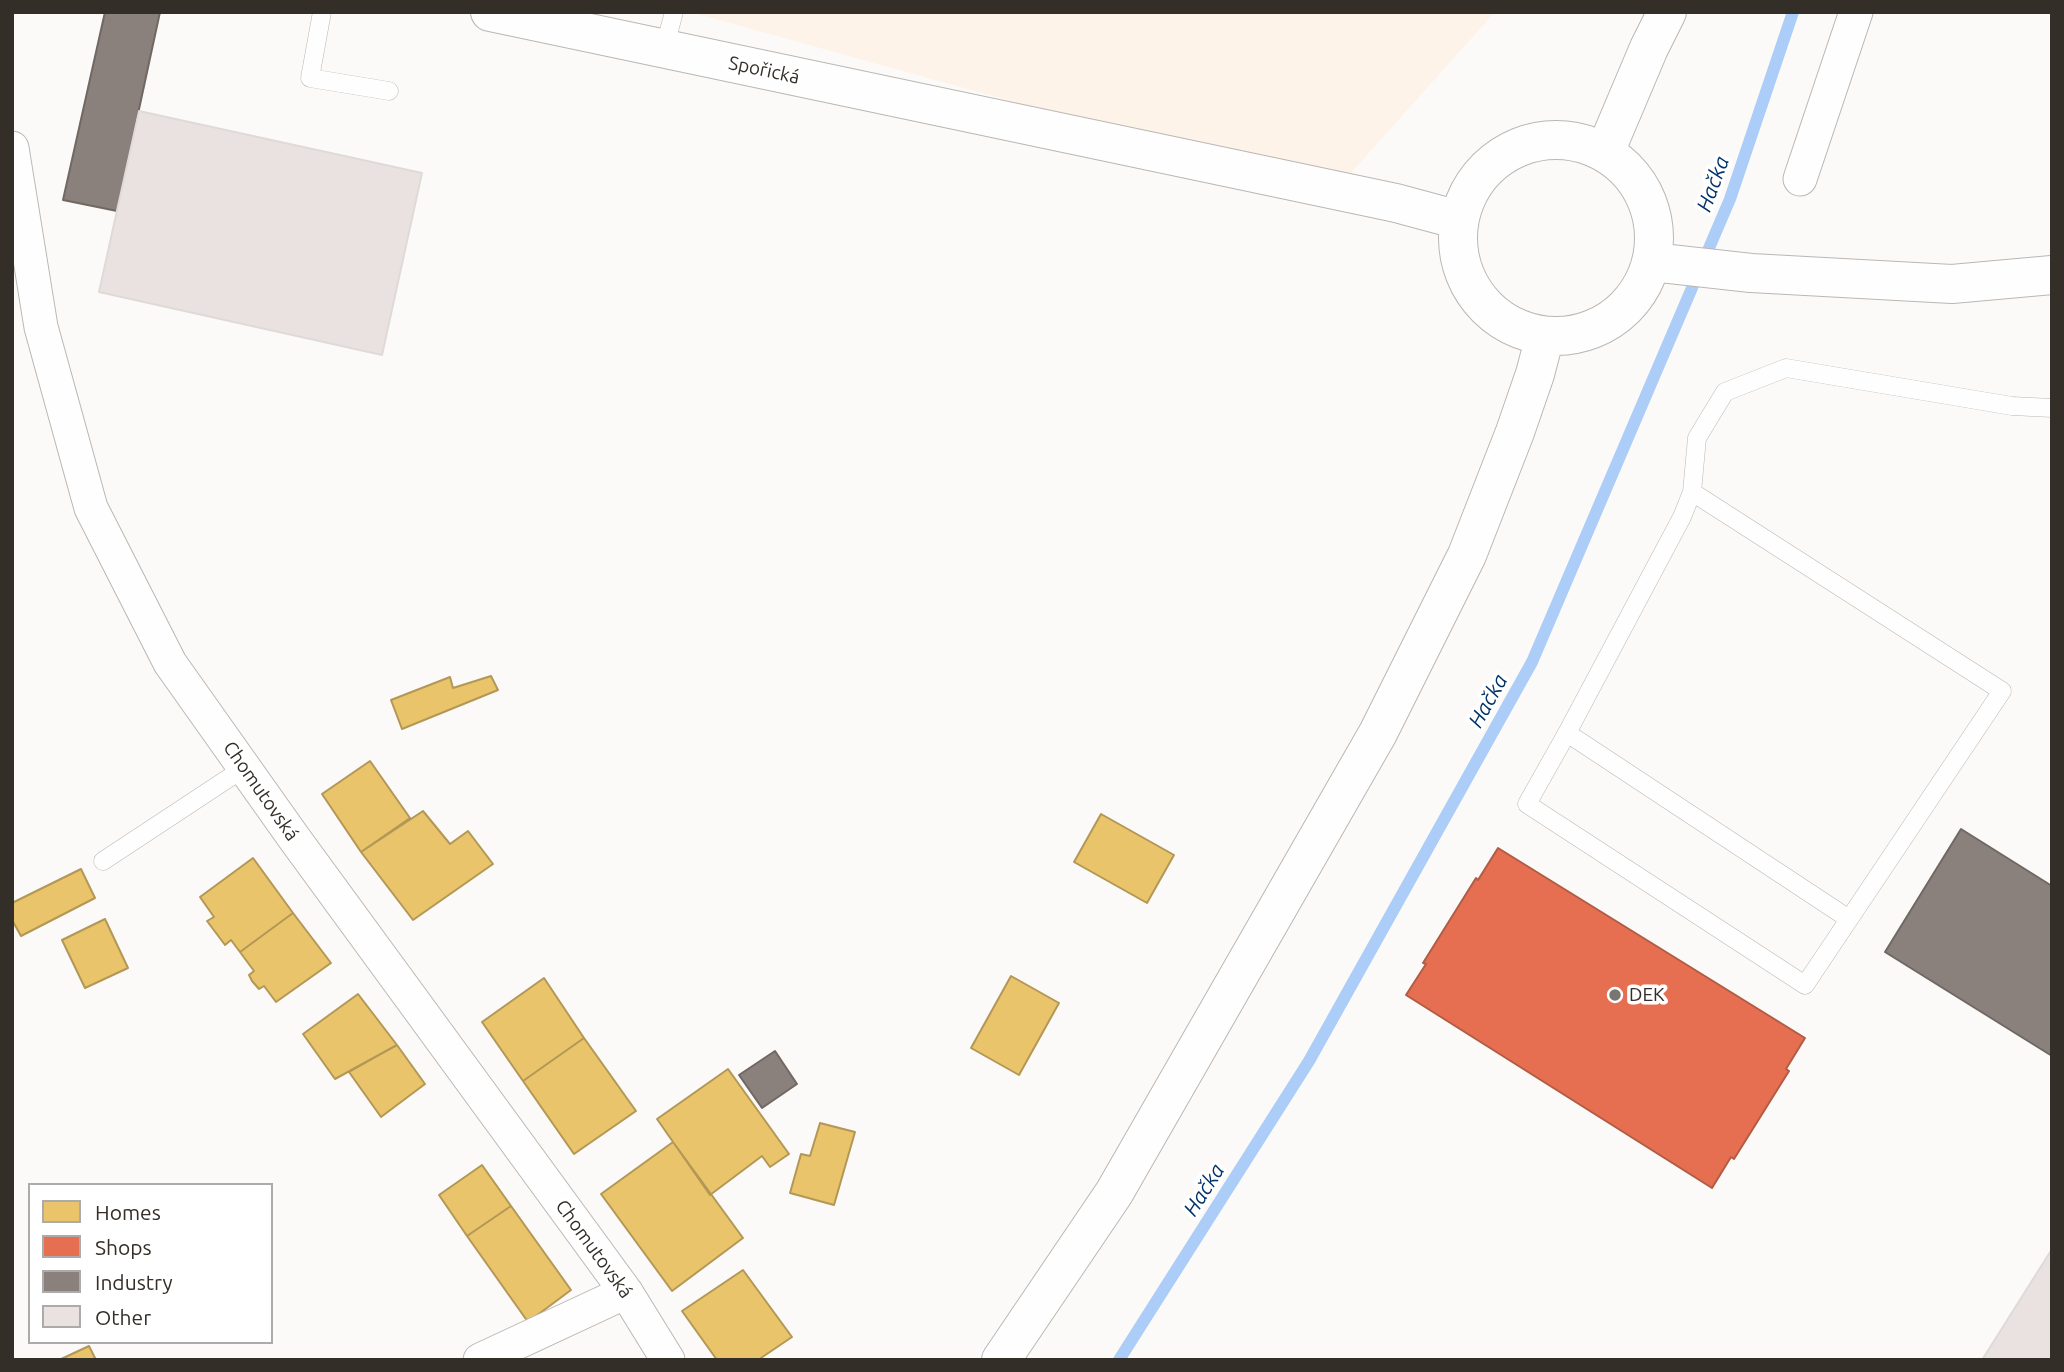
<!DOCTYPE html>
<html>
<head>
<meta charset="utf-8">
<style>
	body { margin:0 }
	#map { position:relative; width:2064px; height:1372px; overflow:hidden; background:#fcfaf8; font-family:Ubuntu,sans-serif }
	canvas { display:block }
	.frame { position:absolute; inset:0; border:14px solid #332e28; pointer-events:none }
	.legend { position:absolute; left:28px; top:1183px; width:245px; height:161px; box-sizing:border-box; background:#fff; border:2px solid #adaba9; margin:0; padding:9px 12px; list-style:none; font-size:21px; color:#332e28 }
	.legend li { display:flex; align-items:center; gap:14px; height:35px }
	.legend b { width:35px; border:2px solid #adaba9 }
</style>
</head>
<body>
<div id="map">
<canvas width="2064" height="1372"></canvas>
<div class="frame"></div>
<ul class="legend">
<li><b style="height:19px;background:#e9c46a"></b>Homes</li>
<li><b style="height:19px;background:#e76f51"></b>Shops</li>
<li><b style="height:19px;background:#8a817c"></b>Industry</li>
<li><b style="height:19px;background:#eae2e0"></b>Other</li>
</ul>
</div>
<script>
const context = document.querySelector('canvas').getContext('2d');
context.lineJoin = 'round';
function paint(path, color) {
  context.fillStyle = color;
  context.fill(path, 'evenodd');
}
function stroke(path, color, width, dash) {
  context.strokeStyle = color;
  context.lineWidth = width;
  context.lineCap = dash ? 'butt' : 'round';
  context.setLineDash(dash || []);
  context.stroke(path);
}
function label(font, color, halo, rows, align = 'center') {
  context.font = font + ' Ubuntu,sans-serif';
  context.lineWidth = 7;
  context.setLineDash([]);
  context.textBaseline = 'middle';
  context.strokeStyle = halo;
  context.fillStyle = color;
  for (const [text, x, y, turn = 0] of rows) {
    context.save();
    context.translate(x, y);
    context.rotate((+turn || 0) * Math.PI / 180);
    context.textAlign = isNaN(turn) ? turn : align;
    if (halo) context.strokeText(text, 0, 0);
    context.fillText(text, 0, 0);
    context.restore();
  }
}
const built = new Path2D(`
	M690 12H1495L1335 191Z`);
const homes = new Path2D(`
	M491 676 498 690 402 729 391 700 450 677 453 688Z
	M370 761 410 818 361 852 322 794Z
	M423 811 450 844 468 831 493 864 413 920 361 852Z
	M1101 814 1174 855 1147 903 1074 862Z
	M253 858 293 913 240 952 231 940 225 945 207 921 214 917 200 897Z
	M81 869 95 898 21 936 12 920V903Z
	M293 913 331 963 276 1002 264 986 259 989 252 981 249 975 254 971 240 952Z
	M105 919 128 968 85 988 62 940Z
	M1011 976 1059 1003 1019 1075 971 1048Z
	M544 978 584 1038 523 1081 482 1022Z
	M358 994 397 1045 335 1079 303 1034Z
	M584 1038 636 1111 574 1154 523 1081Z
	M397 1045 425 1084 381 1117 349 1072Z
	M728 1069 789 1154 770 1167 762 1156 710 1195 657 1119Z
	M820 1123 855 1132 834 1205 790 1193 801 1154 810 1156Z
	M673 1142 743 1238 672 1291 601 1194Z
	M482 1165 511 1206 467 1236 439 1195Z
	M511 1206 571 1290 528 1322 467 1236Z
	M743 1270 792 1337 758 1360H717L682 1311Z
	M89 1346 96 1360H59Z`);
const shops = new Path2D(`
	M1498 848 1805 1038 1786 1069 1789 1071 1734 1159 1731 1157 1712 1188 1406 995 1426 964 1423 963 1476 878 1478 880Z`);
const industry = new Path2D(`
	M105 12H160L117 211 63 200Z
	M1961 829 2052 886V1056L1885 952Z
	M775 1051 797 1084 762 1108 739 1075Z`);
const stream = new Path2D(`
	M1119 1360 1309 1061 1532 662 1730 199 1793 12`);
const building = new Path2D(`
	M139 111 422 173 382 355 99 292Z
	M2052 1249V1360H1982Z`);
const lane = new Path2D(`
	M322 12 310 78 389 91
	M664 49 674 12
	M1692 492 2002 691 1805 985 1527 804 1567 733 1682 517 1692 492 1697 438 1725 392 1786 368 2012 406 2052 408
	M1567 733 1849 919
	M103 861 244 768`);
const street = new Path2D(`
	M12 148 41 327 91 508 170 663 294 838 626 1292 668 1360
	M1800 179 1856 12
	M480 1360 626 1292`);
const secondary = new Path2D(`
	M490 12 1396 203 1459 220
	M1458 238a98 98 0 1 1 196 0a98 98 0 1 1-196 0Z
	M1605 152 1649 48 1667 12
	M1652 262 1751 273 1952 284 2052 275
	M1001 1360 1114 1193 1378 733 1467 555 1515 432 1535 374 1545 336`);
const markers = [
	[1615,995,7,"#797571"]
];
const streetNames = [
	["Spořická",764,70,12],
	["Chomutovská",261,791,55],
	["Chomutovská",594,1249,54]
];
const poiNames = [
	["DEK",1629,995]
];
const waterNames = [
	["Hačka",1713,184,-70],
	["Hačka",1488,701,-61],
	["Hačka",1204,1190,-58]
];
paint(built, '#fdf3e9');
paint(homes, '#e9c46a');
stroke(homes, '#b29756', 2);
paint(shops, '#e76f51');
stroke(shops, '#b15c45', 2);
paint(industry, '#8a817c');
stroke(industry, '#706863', 2);
stroke(stream, '#abcdf7', 12);
paint(building, '#eae2e0');
stroke(building, '#dfdad8', 2);
stroke(lane, '#bab7b3', 19);
stroke(street, '#bab7b3', 35);
stroke(secondary, '#bab7b3', 40);
stroke(lane, '#fffefe', 18);
stroke(street, '#fffefe', 33);
stroke(secondary, '#fffefe', 38);
for (const [x, y, r, color] of markers) {
  const dot = new Path2D();
  dot.arc(x, y, r, 0, 2 * Math.PI);
  context.fillStyle = color;
  context.fill(dot);
  stroke(dot, '#fff', 2.5);
}
label('19px', '#332e28', '#fff', streetNames);
label('19px', '#332e28', '#fff', poiNames, 'left');
label('italic 21px', '#003368', '#fff', waterNames);
</script>
</body>
</html>
